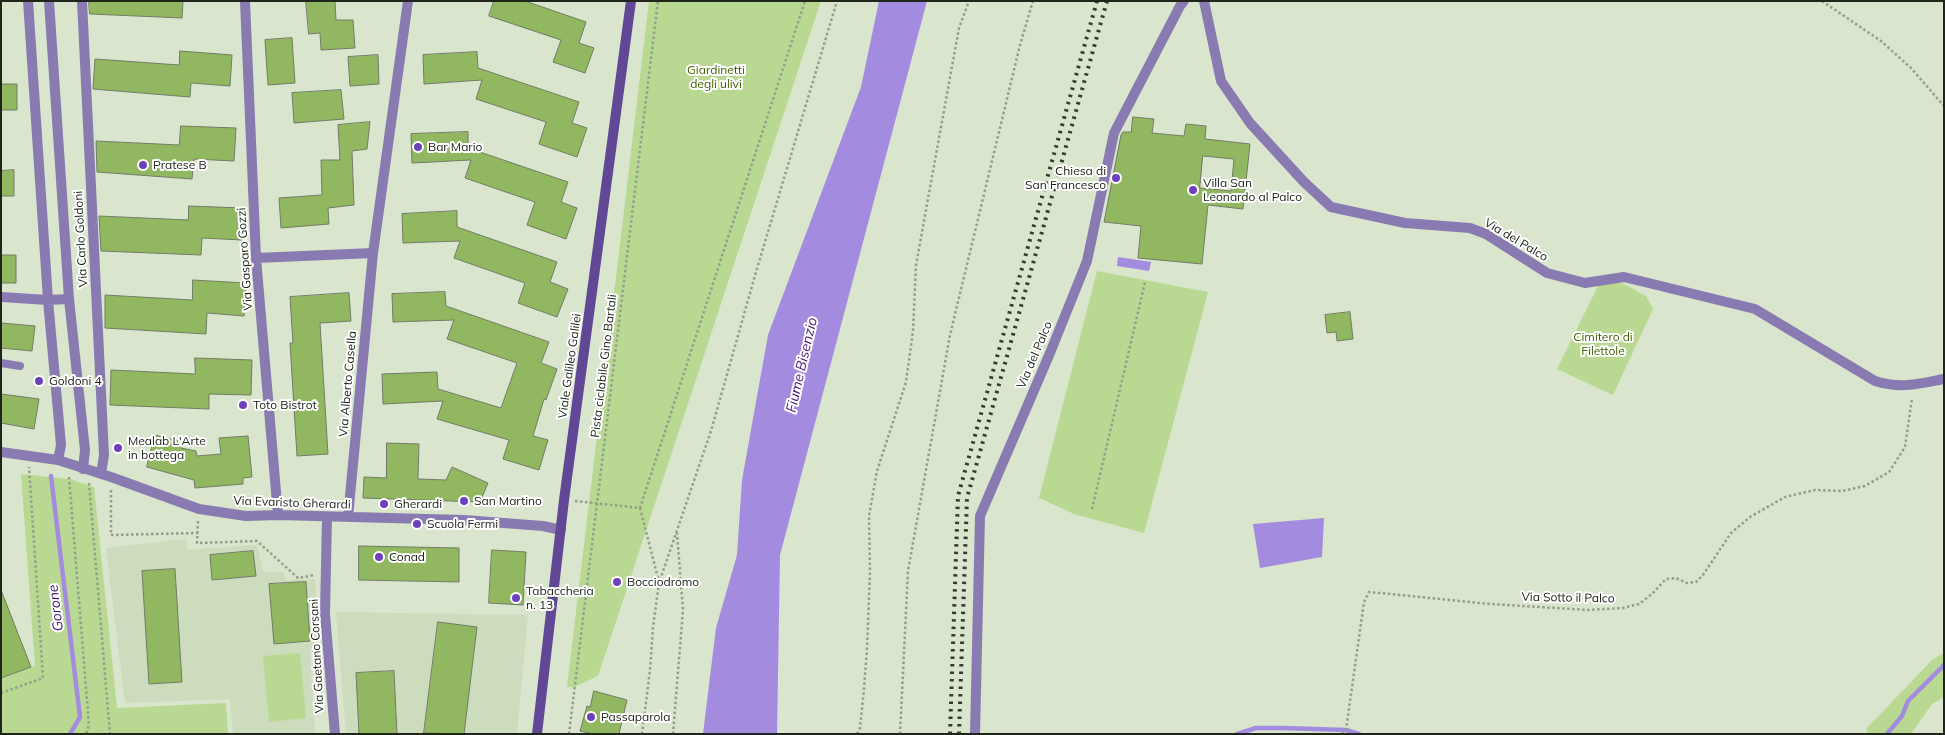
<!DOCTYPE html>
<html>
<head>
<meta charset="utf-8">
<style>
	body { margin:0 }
	#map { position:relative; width:1945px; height:735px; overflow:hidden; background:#d9e5cc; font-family:Mulish,sans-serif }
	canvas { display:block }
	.frame { position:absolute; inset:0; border:2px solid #20251b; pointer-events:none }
</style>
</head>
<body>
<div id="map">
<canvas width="1945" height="735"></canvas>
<div class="frame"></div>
</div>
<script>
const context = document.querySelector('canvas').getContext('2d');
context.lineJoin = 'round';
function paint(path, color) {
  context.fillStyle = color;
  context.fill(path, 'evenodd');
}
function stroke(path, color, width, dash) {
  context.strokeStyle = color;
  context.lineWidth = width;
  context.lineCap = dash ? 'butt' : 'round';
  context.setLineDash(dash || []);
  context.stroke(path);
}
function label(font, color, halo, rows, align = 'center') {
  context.font = font + ' Mulish,sans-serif';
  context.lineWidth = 4;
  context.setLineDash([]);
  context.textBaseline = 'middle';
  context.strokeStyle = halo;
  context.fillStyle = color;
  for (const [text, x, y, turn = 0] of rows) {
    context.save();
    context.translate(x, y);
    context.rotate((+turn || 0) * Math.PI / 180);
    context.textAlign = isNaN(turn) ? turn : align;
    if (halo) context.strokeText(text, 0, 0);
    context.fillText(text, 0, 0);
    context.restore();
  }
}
const built = new Path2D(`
	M186 539 188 550 257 545 263 572H283L286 580 315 579 318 644 310 650 315 734H233L230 699 125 703 106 548Z
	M336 612 528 615 517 734H346Z`);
const green = new Path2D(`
	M649 1H821L598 676 574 687H567Z
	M1097 271 1208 292 1144 533 1074 514 1039 498Z
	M1622 283 1646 296 1653 309 1613 395 1557 369 1599 284Z
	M21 474 69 479 94 487 117 708 226 703 228 734H1V678L35 666Z
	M300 653 306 718 269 722 263 656Z
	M1944 653V697L1932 704 1911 734H1866L1867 728 1933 659Z`);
const water = new Path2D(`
	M879 1H927L780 555 777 734H703L716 628 737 555 742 480 768 335 861 87Z
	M1118 257 1151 262 1149 271 1117 266Z
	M1324 518 1322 557 1260 568 1253 524Z`);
const stream = new Path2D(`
	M51 476 80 717 70 734
	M1237 734 1256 728H1283L1346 730 1359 734
	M1887 734 1902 716 1908 701 1944 665`);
const building = new Path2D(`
	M89 1H183L182 18 90 14Z
	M306 1H335L336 20H353L355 48 321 50 320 33 309 34Z
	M494 1H525L586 22 579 43 594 48 585 73 553 62 561 40 489 16Z
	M292 38 295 83 268 85 265 40Z
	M180 51 232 55 230 86 191 83 190 97 93 89 95 59 179 65Z
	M477 52 478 68 579 102 572 123 587 128 577 157 539 144 546 122 476 99 482 80 424 84 423 55Z
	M378 55 379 84 350 86 348 57Z
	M1 84H17V110H1Z
	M341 90 344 119 294 123 292 93Z
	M1133 117 1154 119 1152 133 1184 136 1186 124 1206 126 1205 139 1250 144 1243 209 1208 205 1202 264 1138 258 1141 226 1104 222 1121 135 1123 132H1131ZM1203 156 1234 159 1231 191 1200 188Z
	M370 122 367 149 352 151 354 205 328 208 329 224 281 228 279 198 322 195 321 160H340L338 125Z
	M181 126 236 128 234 161 194 159 192 179 97 172 96 141 179 145Z
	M468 132V148L568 182 561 202 577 208 566 239 527 225 535 202 465 178 471 160 412 163 411 134Z
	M14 170V196H1V171Z
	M189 206 243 208 242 240 202 238 201 255 101 251 99 216 188 220Z
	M457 211V227L557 262 550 282 568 289 557 317 518 303 525 283 454 258 460 241 403 243 402 214Z
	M1 255H16V283H1Z
	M193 280 246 283 244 316 207 313 206 334 105 328V295L192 300Z
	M445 292 446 306 549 342 541 363 557 369 546 400 544 399 533 436 548 440 539 470 503 459 509 440 437 419 443 401 383 404 382 374 437 372 438 389 501 408 517 363 447 339 454 320 393 322 392 294Z
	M349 293 351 321 320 323 328 454 297 456 290 343H293L290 297Z
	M1350 312 1353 339 1337 341 1336 332 1327 333 1325 315Z
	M1 323 35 326 32 351 1 348Z
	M195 358 252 360 251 395 209 394V409L110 405 111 370 195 374Z
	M1 394 39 399 34 429 1 423Z
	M155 435 182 442 181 448 196 451 197 456 221 454 219 438 248 436 252 477 243 478V484L195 488 194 480 147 467Z
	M387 443 419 444 418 479 446 480 452 467 488 483 480 502 363 498 364 477 386 478Z
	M359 546 459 548V582L359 580Z
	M492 550 526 552 523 605 489 603Z
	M253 551 256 576 212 580 210 555Z
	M175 569 182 682 149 684 142 571Z
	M306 582 310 641 274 644 269 584Z
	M1 590 31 667 1 678Z
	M438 622 477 627 464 734 424 733Z
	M394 671 397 734H359L356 673Z
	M594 691 627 700 619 734H593L580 731 587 706 590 707Z`);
const path = new Path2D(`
	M1822 1 1881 41 1911 68 1944 106
	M69 477 89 725 86 734
	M89 483 110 734
	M111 490V535L198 533
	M575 501 640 508 805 1
	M640 508 659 582
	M1092 509 1145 282
	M198 521 197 543 257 541 298 578 315 575
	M1 693 43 678 29 467
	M569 734 658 1
	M642 734 650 670 653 627 659 583 711 431 756 272 837 1
	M673 734 683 610 677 533
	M857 734 860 728 864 689 867 649 870 572 869 516 877 471 906 382 913 331 916 265 959 28 969 1
	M900 734 908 571 950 335 1020 45 1033 1
	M1342 734 1346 730 1364 602 1369 592 1491 604 1588 610 1623 608 1639 604 1652 594 1666 579 1676 578 1687 583 1696 582 1703 575 1731 533 1750 517 1785 497 1815 490 1842 491 1865 486 1889 472 1905 447 1912 398`);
const service = new Path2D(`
	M1 363 20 366`);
const minor = new Path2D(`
	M28 1 48 300 61 445 58 460
	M49 1 69 299 85 450 83 469
	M82 1 104 455 101 474
	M245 1 256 258 278 515
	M1204 1 1221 81 1250 123 1304 182 1331 207 1405 223 1470 228 1486 234 1547 273 1585 283 1624 277 1755 309 1875 381C1901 389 1917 384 1944 379
	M256 258 373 253
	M1 297 48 300 69 299
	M1 452 58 460 111 477 199 509 246 516 278 515 464 520 543 526 561 530
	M327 517 325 614 335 734
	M348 517 373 253 408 1
	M975 734 980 516 1050 353 1087 261 1114 133 1180 6 1184 1`);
const secondary = new Path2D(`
	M537 734 564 500 631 1`);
const rail = new Path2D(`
	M950 734 958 496 1097 1
	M959 734 967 498 1107 1`);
const markers = [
	[418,147,5,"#6d41b9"],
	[143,165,5,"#6d41b9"],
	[1116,178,5,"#6d41b9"],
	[1193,190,5,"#6d41b9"],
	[39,381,5,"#6d41b9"],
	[243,405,5,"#6d41b9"],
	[118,448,5,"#6d41b9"],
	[464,501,5,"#6d41b9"],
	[384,504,5,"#6d41b9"],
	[417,524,5,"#6d41b9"],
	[379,557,5,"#6d41b9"],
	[617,582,5,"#6d41b9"],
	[516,598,5,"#6d41b9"],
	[591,717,5,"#6d41b9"]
];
const parkNames = [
	["Giardinetti",716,70],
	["degli ulivi",716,84],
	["Cimitero di",1603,337],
	["Filettole",1603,351]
];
const poiNames = [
	["Bar Mario",428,147],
	["Pratese B",153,165],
	["Chiesa di",1106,171,"right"],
	["San Francesco",1106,185,"right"],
	["Villa San",1203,183],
	["Leonardo al Palco",1203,197],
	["Goldoni 4",49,381],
	["Toto Bistrot",253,405],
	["Mealab L'Arte",128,441],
	["in bottega",128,455],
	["San Martino",474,501],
	["Gherardi",394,504],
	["Scuola Fermi",427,524],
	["Conad",389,557],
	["Bocciodromo",627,582],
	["Tabaccheria",526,591],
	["n. 13",526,605],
	["Passaparola",601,717]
];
const streetNames = [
	["Via Carlo Goldoni",81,239,-93],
	["Via del Palco",1516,240,31],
	["Via Gasparo Gozzi",245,259,-94],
	["Via del Palco",1035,355,-67],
	["Viale Galileo Galilei",570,366,-82],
	["Pista ciclabile Gino Bartali",604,366,-83],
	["Via Alberto Casella",348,384,-85],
	["Via Evaristo Gherardi",292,503,2],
	["Via Sotto il Palco",1568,598,1],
	["Via Gaetano Corsani",317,656,-93]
];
const waterNames = [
	["Fiume Bisenzio",802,365,-77],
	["Gorone",56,608,-97]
];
paint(built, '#cddcbc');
paint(green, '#b9d993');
paint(water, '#a38cdf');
stroke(stream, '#a38cdf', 4.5);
paint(building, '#92b761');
stroke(building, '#717c65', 1);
stroke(path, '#949d8a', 2.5, [2.5, 2.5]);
stroke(service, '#897bb1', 8);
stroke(minor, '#897bb1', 10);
stroke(secondary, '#614896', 10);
stroke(rail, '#353b2f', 4, [2.5, 5]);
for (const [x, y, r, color] of markers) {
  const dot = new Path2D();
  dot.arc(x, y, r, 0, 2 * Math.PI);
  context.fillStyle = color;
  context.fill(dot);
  stroke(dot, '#fff', 2);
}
label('12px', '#426300', '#fff', parkNames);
label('12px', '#20251b', '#fff', poiNames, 'left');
label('12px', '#20251b', '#fff', streetNames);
label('italic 14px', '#3e1577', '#fff', waterNames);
</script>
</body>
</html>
